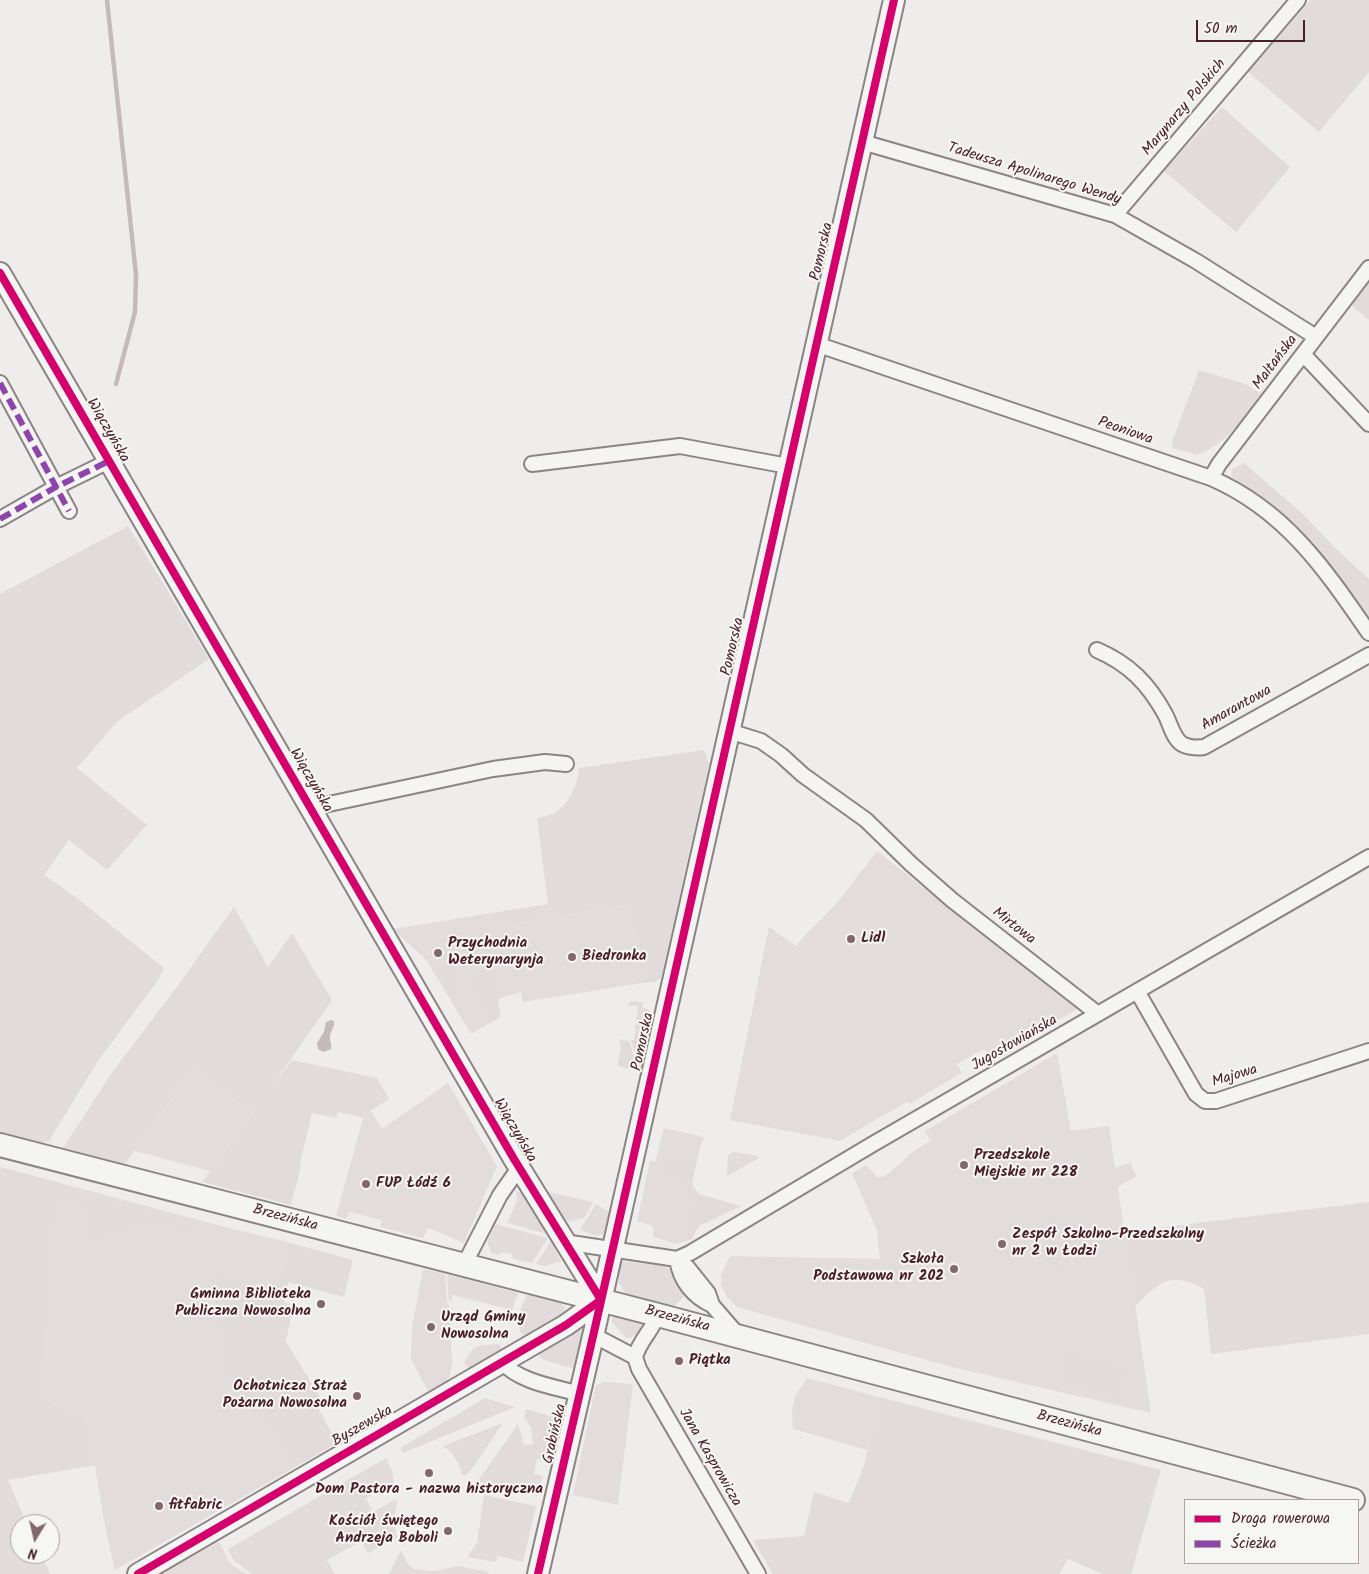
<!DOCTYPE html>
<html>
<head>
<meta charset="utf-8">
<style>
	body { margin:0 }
	#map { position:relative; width:1369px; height:1574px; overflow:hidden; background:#eeedeb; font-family:Kalam,sans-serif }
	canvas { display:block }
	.legend { position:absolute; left:1184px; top:1499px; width:175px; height:65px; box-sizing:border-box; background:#f6f6f2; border:1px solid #b1a0a2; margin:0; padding:6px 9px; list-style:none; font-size:15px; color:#4a1f2b }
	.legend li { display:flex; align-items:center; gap:10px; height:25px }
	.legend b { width:25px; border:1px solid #b1a0a2 }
	.north { position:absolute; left:10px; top:1514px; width:50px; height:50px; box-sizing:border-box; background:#f6f6f2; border:1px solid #b1a0a2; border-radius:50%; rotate:189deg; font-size:14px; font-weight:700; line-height:20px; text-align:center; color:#4a1f2b }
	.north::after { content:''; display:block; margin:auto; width:18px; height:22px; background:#83676e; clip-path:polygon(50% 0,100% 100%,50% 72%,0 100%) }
	.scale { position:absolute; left:1196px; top:20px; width:109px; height:22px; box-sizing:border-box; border:2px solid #4a1f2b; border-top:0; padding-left:6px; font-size:15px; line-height:18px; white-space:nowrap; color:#4a1f2b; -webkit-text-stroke:4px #f6f6f2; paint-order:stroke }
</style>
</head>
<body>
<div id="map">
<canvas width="1369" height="1574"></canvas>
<ul class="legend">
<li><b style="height:6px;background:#d6006c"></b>Droga rowerowa</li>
<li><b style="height:6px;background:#8e44ad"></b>Ścieżka</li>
</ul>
<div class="north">N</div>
<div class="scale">50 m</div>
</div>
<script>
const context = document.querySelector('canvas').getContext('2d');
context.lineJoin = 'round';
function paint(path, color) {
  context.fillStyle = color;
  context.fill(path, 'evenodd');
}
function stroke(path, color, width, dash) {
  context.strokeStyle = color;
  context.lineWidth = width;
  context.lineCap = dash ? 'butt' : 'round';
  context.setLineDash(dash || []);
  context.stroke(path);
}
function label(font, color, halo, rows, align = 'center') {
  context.font = font + ' Kalam,sans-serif';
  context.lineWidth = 4;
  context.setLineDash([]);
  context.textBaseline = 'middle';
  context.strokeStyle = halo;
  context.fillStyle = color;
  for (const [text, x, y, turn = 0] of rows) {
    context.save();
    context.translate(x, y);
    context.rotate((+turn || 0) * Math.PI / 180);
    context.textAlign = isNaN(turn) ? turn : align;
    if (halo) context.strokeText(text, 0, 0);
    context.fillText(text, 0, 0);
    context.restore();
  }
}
const built = new Path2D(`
	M877 851 1078 1009 990 1057 984 1049 957 1064 962 1073 909 1104 908 1101 884 1115 840 1141 730 1120 769 927 796 946 807 933 821 920 840 899Z
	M628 905 642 983 523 1002 521 992 497 999 500 1012 499 1018 471 1034 427 961 393 929 492 913 494 927Z
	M1057 1053 1071 1131 1109 1126 1115 1168 1130 1163 1137 1176 1118 1187 1151 1413 948 1366 737 1307 727 1297 721 1285V1275L730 1256 880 1259 877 1231 852 1173 866 1165 879 1178 888 1174 915 1150 930 1141 925 1131Z
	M193 1070 253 1113 210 1171 135 1151Z
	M448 1083 497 1166 464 1243 428 1228 423 1238 380 1227 382 1220 362 1215 349 1212 347 1219 336 1216 364 1115 371 1111 382 1129Z
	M664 1128 704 1137 700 1148 691 1185 692 1239 677 1244 653 1237V1226L637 1221 650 1161 655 1162Z
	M57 1182 225 1227 287 1242 274 1297 270 1327 337 1443 115 1570 105 1526 86 1413 57 1407 43 1395Z
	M423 1269 445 1274 447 1302 450 1308 452 1364 449 1380 429 1393 411 1359 412 1327Z
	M807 1378 879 1397 867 1450 793 1429 792 1409 796 1395Z
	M604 1382 633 1384 618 1505 573 1495 596 1385Z
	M219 1542 230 1563 246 1574H160Z`);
const green = new Path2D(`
	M1311 0H1369V72L1319 132 1248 72Z
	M1222 107 1290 167 1236 232 1164 171Z
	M1369 277V320L1349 303Z
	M1199 370 1245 384 1260 393 1265 387C1255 405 1232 436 1214 446 1209 450 1203 452 1197 455L1173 448 1172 442Z
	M1244 463 1303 514 1335 548 1369 579V619L1313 542 1294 523 1231 476 1232 469Z
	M128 526 209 659 118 721 77 768 147 825 107 870 69 840 44 875 77 898 164 968 159 979 98 1061 49 1141 40 1143 0 1133V594Z
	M704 750 709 764 661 978 655 982 642 983 628 905 494 927 492 913 548 904 537 818C542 817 548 816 552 814 570 805 577 786 579 768Z
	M234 907 268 967 292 933 332 1000 270 1089 292 1060 377 1078 389 1099 364 1115 363 1118 338 1112 336 1118 312 1113 300 1163 301 1166 291 1205 202 1182 253 1113 193 1070 125 1164 63 1148 113 1071 176 988Z
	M484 914 500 1012 499 1018 491 1020 465 975 453 982 461 995 454 1000 436 968 454 960 459 974 483 971 474 916Z
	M634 1001 643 1002 642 1007C646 1008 650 1010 652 1014 657 1025 646 1058 643 1071H641L631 1040H634L638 1006 628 1005 629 1002Z
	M619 1039 629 1041 639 1071 617 1066 621 1049Z
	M667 1152 697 1160 692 1185 699 1194 741 1206 699 1226 692 1239 685 1241 691 1202 681 1200 685 1183 660 1177Z
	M733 1152 758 1156 759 1158 727 1176 728 1155Z
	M0 1167 57 1182 78 1193 190 1222 197 1229 194 1243 186 1244 188 1234 162 1227 159 1237 157 1226 109 1233 110 1244C82 1245 83 1224 82 1204L56 1205 43 1395 57 1407 86 1413 95 1465 8 1480 27 1524H20V1554H41L50 1574H0Z
	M516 1191 522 1193 547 1234 507 1223 517 1201Z
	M544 1191 593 1202 584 1218 569 1222 556 1209Z
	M1369 1202V1334L1211 1354 1204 1289C1170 1270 1159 1283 1135 1306L1123 1232Z
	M596 1204 607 1211 609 1214 604 1233 598 1236 580 1230Z
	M1050 1216 1079 1224 1066 1273 1037 1266Z
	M496 1224 547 1238V1239L532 1263 513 1259 512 1254 502 1252 499 1255 491 1253 487 1241Z
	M551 1241 561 1261 545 1266 536 1264Z
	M287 1242 353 1260 344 1297 288 1282 284 1302 293 1305 286 1342 322 1400 316 1404 337 1443 293 1468 286 1454 283 1456 281 1453 284 1450 275 1434 271 1436 240 1383 230 1389 223 1369 211 1275 215 1272 253 1282 251 1291 274 1296Z
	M620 1261 666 1266 688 1292 673 1308 626 1295 619 1283 617 1263Z
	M449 1275 518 1293 512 1310 452 1295V1302L449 1300 447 1277Z
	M529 1292 559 1300 565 1308 564 1315 530 1337 521 1333C515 1319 522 1304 529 1292Z
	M616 1315 642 1322 644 1325C642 1332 633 1339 626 1338L612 1322V1319Z
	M577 1329H581L585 1332 580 1368 575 1369 541 1359 538 1352Z
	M498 1344 503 1349 470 1369 464 1363C474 1343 477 1346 498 1344Z
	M1067 1349 1128 1366 1119 1400 1058 1383Z
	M879 1397 1161 1470 1131 1574H1103L1068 1559 1059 1574H773L753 1540 804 1536 814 1492 849 1503 864 1465Z
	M485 1398 515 1407 403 1453 400 1448Z
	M526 1409 557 1418 547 1460 537 1459 534 1474 543 1476 538 1496 480 1486 478 1481 518 1424 524 1445 533 1444 531 1427 524 1417Z
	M503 1423 472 1469 465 1476 462 1475C458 1462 455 1454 443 1446Z
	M386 1458 392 1470 394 1484 366 1498 373 1512 397 1499 394 1522 397 1538 368 1553 361 1541 327 1560 335 1574H252L234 1561 228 1549Z
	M484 1495 536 1506 523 1562 498 1556 496 1562 467 1557 477 1543Z
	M401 1550 408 1564 414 1569 435 1571 458 1566 489 1572 488 1574H389Z`);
const water = new Path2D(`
	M331 1020 334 1021C335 1027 330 1031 330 1037 330 1042 332 1044 331 1049L323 1052 318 1049 317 1043 324 1032 326 1022Z`);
const stream = new Path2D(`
	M107 0 136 275 135 312 116 384`);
const street = new Path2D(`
	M862 142 1115 215 1196 261 1316 337
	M1115 215 1298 0
	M816 344 1211 478C1285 510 1325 569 1369 633
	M1303 354 1369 424
	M0 383 69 511
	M532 464 680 446 788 466
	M1211 478 1219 464 1369 268
	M0 519 56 487 109 461
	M1097 650C1129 664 1148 683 1165 714 1170 723 1173 738 1182 744 1189 748 1196 748 1204 747L1369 655
	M729 731 761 741 781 755 803 775 866 820 911 864 952 900 1098 1014
	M310 808 493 769 545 762 566 764
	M1137 991 1196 1094 1205 1101H1216L1369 1051
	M564 1242 677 1259 688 1268 708 1293 712 1305 738 1335
	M677 1259 690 1253 873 1144 1369 857
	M677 1259C680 1280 693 1297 712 1305
	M464 1265 500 1195 519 1168
	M593 1335 635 1357
	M635 1357 639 1369 758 1574
	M635 1357C639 1342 652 1330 658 1315
	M502 1362C519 1382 555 1387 580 1394`);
const secondary = new Path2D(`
	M0 273 514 1159 601 1300
	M138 1574 566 1325 601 1300
	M538 1574 594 1332 894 0`);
const primary = new Path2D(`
	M0 1145 658 1315 1353 1500`);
const quiet = new Path2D(`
	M0 383 69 511
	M0 519 56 487 109 461`);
const cycleway = new Path2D(`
	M0 273 514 1159 601 1300
	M138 1574 566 1325 601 1300
	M538 1574 594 1332 894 0`);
const markers = [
	[851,939,5,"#83676e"],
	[438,953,5,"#83676e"],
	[572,957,5,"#83676e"],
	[964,1165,5,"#83676e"],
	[366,1184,5,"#83676e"],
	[1002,1244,5,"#83676e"],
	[954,1269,5,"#83676e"],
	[321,1304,5,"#83676e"],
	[431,1327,5,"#83676e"],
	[679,1361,5,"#83676e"],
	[357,1396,5,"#83676e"],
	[429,1473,5,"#83676e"],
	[159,1506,5,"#83676e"],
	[448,1531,5,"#83676e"]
];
const streetNames = [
	["Marynarzy Polskich",1185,108,-50],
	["Tadeusza Apolinarego Wendy",1034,175,17],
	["Pomorska",823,252,-77],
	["Maltańska",1276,363,-53],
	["Wiączyńska",107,431,60],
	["Peoniowa",1125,432,19],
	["Pomorska",734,647,-77],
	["Amarantowa",1237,709,-29],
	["Wiączyńska",310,781,60],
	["Mirtowa",1013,927,38],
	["Pomorska",644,1042,-78],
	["Jugosłowiańska",1015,1044,-30],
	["Majowa",1235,1077,-17],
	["Wiączyńska",514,1131,60],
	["Brzezińska",285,1219,15],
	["Brzezińska",677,1320,15],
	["Brzezińska",1069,1425,15],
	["Byszewska",363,1427,-30],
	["Grabińska",556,1434,-77],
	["Jana Kasprowicza",709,1458,60]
];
const poiNames = [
	["Lidl",861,939],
	["Przychodnia",448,944],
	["Weterynarynja",448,961],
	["Biedronka",582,957],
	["Przedszkole",974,1156],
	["Miejskie nr 228",974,1173],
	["FUP Łódź 6",376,1184],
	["Zespół Szkolno-Przedszkolny",1012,1235],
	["nr 2 w Łodzi",1012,1252],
	["Szkoła",944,1260,"right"],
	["Podstawowa nr 202",944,1277,"right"],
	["Gminna Biblioteka",311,1295,"right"],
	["Publiczna Nowosolna",311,1312,"right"],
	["Urząd Gminy",441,1318],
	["Nowosolna",441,1335],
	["Piątka",689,1361],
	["Ochotnicza Straż",347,1387,"right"],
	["Pożarna Nowosolna",347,1404,"right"],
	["Dom Pastora - nazwa historyczna",429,1490,"center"],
	["fitfabric",169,1506],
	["Kościół świętego",438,1522,"right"],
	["Andrzeja Boboli",438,1539,"right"]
];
paint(built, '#e2dddc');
paint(green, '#e1dcdb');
paint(water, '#c5baba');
stroke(stream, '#c5baba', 4.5);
stroke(street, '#8c8385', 18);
stroke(secondary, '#8c8385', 24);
stroke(primary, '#8c8385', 26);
stroke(street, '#f4f4f2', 14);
stroke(secondary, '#f4f4f2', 20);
stroke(primary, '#f4f4f2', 22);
stroke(quiet, '#8e44ad', 6, [12, 6]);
stroke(cycleway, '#d6006c', 8);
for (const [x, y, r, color] of markers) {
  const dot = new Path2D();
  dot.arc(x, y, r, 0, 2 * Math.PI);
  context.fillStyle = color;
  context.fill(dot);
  stroke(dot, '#f6f6f2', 2);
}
label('15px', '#4a1f2b', '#f6f6f2', streetNames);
label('bold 15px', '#4a1f2b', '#f6f6f2', poiNames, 'left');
</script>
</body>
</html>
